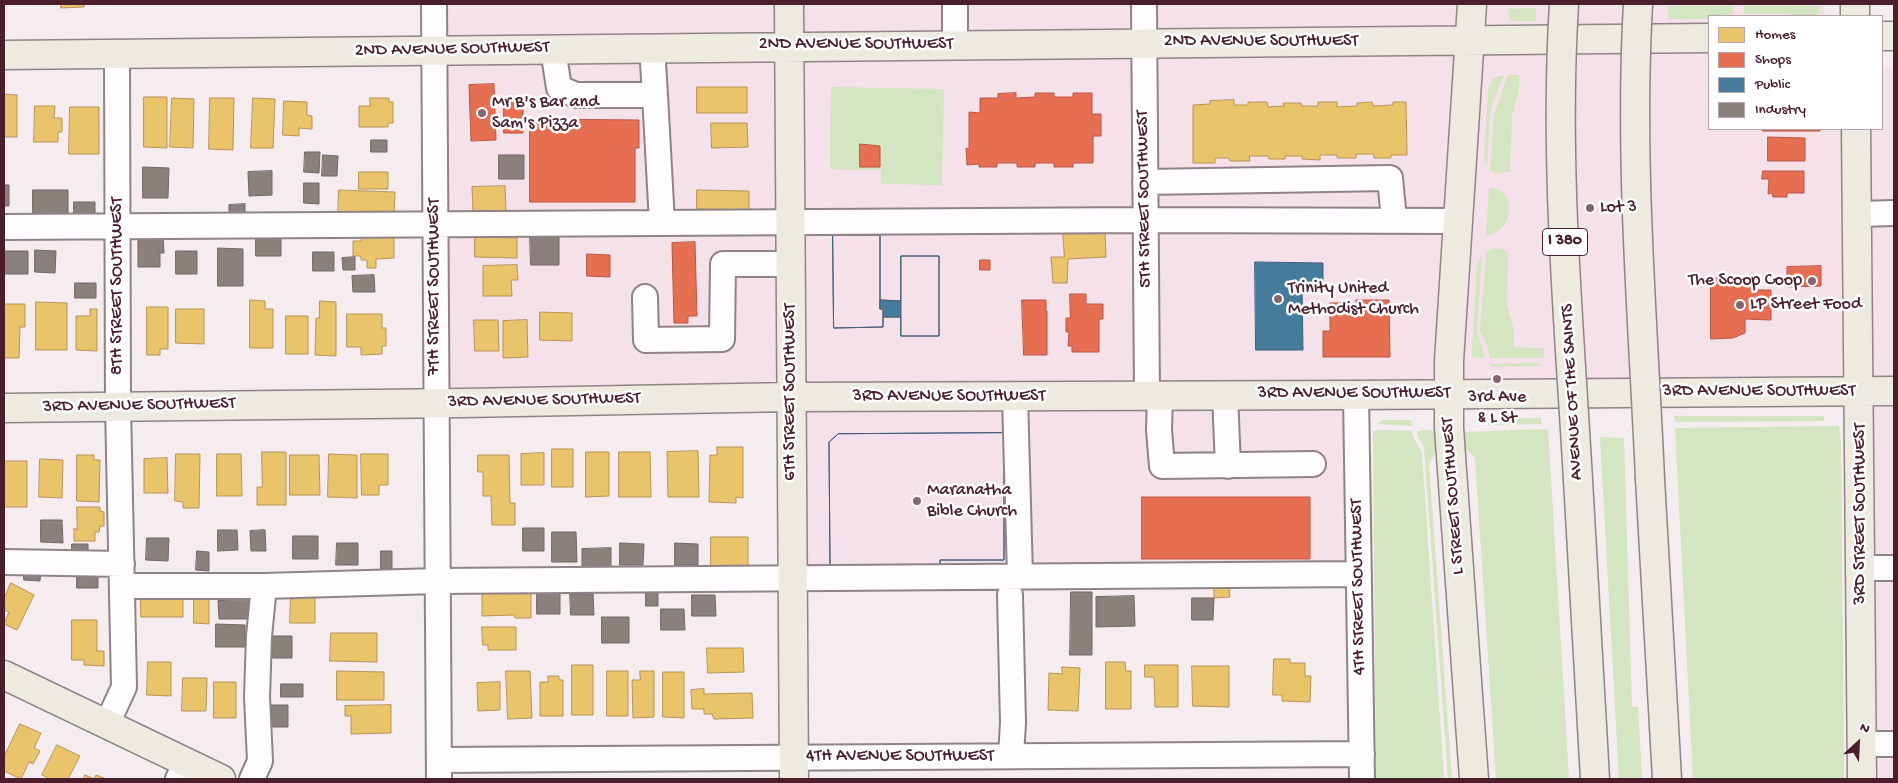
<!DOCTYPE html>
<html>
<head>
<meta charset="utf-8">
<style>
	body { margin:0 }
	#map { position:relative; width:1898px; height:783px; overflow:hidden; background:#f5ecf0; font-family:"Gochi Hand",sans-serif }
	canvas { display:block }
	.frame { position:absolute; inset:0; border:5px solid #4a1f2b; pointer-events:none }
	.legend { position:absolute; left:1708px; top:15px; width:175px; height:115px; box-sizing:border-box; background:#fff; border:1px solid #b7a5aa; margin:0; padding:6px 9px; list-style:none; font-size:15px; color:#4a1f2b }
	.legend li { display:flex; align-items:center; gap:10px; height:25px }
	.legend b { width:25px; border:1px solid #b7a5aa }
	.north { position:absolute; left:1833px; top:718px; width:50px; height:50px; -webkit-text-stroke:4px #fff; paint-order:stroke; rotate:25deg; font-size:14px; font-weight:700; line-height:20px; text-align:center; color:#4a1f2b }
	.north::after { content:''; display:block; margin:auto; width:18px; height:22px; background:#4a1f2b; clip-path:polygon(50% 0,100% 100%,50% 72%,0 100%) }
</style>
</head>
<body>
<div id="map">
<canvas width="1898" height="783"></canvas>
<div class="frame"></div>
<ul class="legend">
<li><b style="height:14px;background:#e9c46a"></b>Homes</li>
<li><b style="height:14px;background:#e76f51"></b>Shops</li>
<li><b style="height:14px;background:#457b9d"></b>Public</li>
<li><b style="height:14px;background:#8a817c"></b>Industry</li>
</ul>
<div class="north">N</div>
</div>
<script>
const context = document.querySelector('canvas').getContext('2d');
context.lineJoin = 'round';
function paint(path, color) {
  context.fillStyle = color;
  context.fill(path, 'evenodd');
}
function stroke(path, color, width, dash) {
  context.strokeStyle = color;
  context.lineWidth = width;
  context.lineCap = dash ? 'butt' : 'round';
  context.setLineDash(dash || []);
  context.stroke(path);
}
function label(font, color, halo, rows, align = 'center') {
  context.font = font + ' "Gochi Hand",sans-serif';
  context.lineWidth = 5;
  context.setLineDash([]);
  context.textBaseline = 'middle';
  context.strokeStyle = halo;
  context.fillStyle = color;
  for (const [text, x, y, turn = 0] of rows) {
    context.save();
    context.translate(x, y);
    context.rotate((+turn || 0) * Math.PI / 180);
    context.textAlign = isNaN(turn) ? turn : align;
    if (halo) context.strokeText(text, 0, 0);
    context.fillText(text, 0, 0);
    context.restore();
  }
}
const built = new Path2D(`
	M433 4H1824V16H1709V129H1882V67H1894V779H1863L1860 392 1356 395 1359 574 792 578 791 398 436 403Z`);
const green = new Path2D(`
	M1668 6H1734V14L1709 16V19H1668Z
	M1744 6H1820L1818 16H1788L1787 14H1744Z
	M1536 8V21H1510L1508 9Z
	M1504 75 1491 107 1487 165 1484 159 1488 90 1493 78Z
	M1508 75H1519V90L1512 116 1510 171 1498 174 1490 170 1494 115Z
	M831 87 944 89 942 185 881 184V170L830 169Z
	M1489 188C1517 186 1516 233 1486 235Z
	M1493 248 1502 249 1508 252 1507 305 1514 330V347L1544 348V358H1490L1487 345 1480 331 1486 252Z
	M1482 256 1477 331 1485 358 1472 357V351L1477 264Z
	M1540 363V366L1491 367 1490 364Z
	M1674 416H1824V421L1675 422Z
	M1541 418V424L1488 425 1489 419Z
	M1384 420H1411L1412 426 1376 424Z
	M1839 426 1841 443 1844 779H1693L1675 428Z
	M1548 429 1569 779H1496L1475 458 1465 448 1464 432Z
	M1379 430 1412 431 1413 437 1422 453 1444 779H1376L1373 431Z
	M1427 430 1436 432 1437 449 1429 464 1452 779H1448L1424 447 1417 435V431Z
	M1600 437 1624 438 1632 707H1638L1642 779H1619Z`);
const homes = new Path2D(`
	M61 4H84V7L61 8Z
	M697 87H747V113H697Z
	M4 94 17 95V137H4Z
	M144 97H167V148L144 147Z
	M172 98 194 99 193 148 170 147Z
	M210 98H234L233 150 209 149Z
	M253 98 275 99 273 148H251Z
	M370 98H389V102H393V123H388V127H359V106H370Z
	M1234 100V105H1248V102H1267L1268 107 1284 106 1283 103H1301L1302 106H1318V102H1337V107L1357 106V103L1372 102 1373 106 1393 105V102H1406L1407 155H1391V158H1374V154H1356V158H1337V155H1320V160L1302 159V156H1285V159H1269L1268 156H1249L1250 161H1230L1229 158H1215V163H1193V105L1210 104V101Z
	M284 101 307 102V115L312 116V129L299 128V136L283 135Z
	M35 106H55L54 118H62V132H58V142H34Z
	M70 107H99V154H69Z
	M711 123H747L748 147 712 148Z
	M359 172H388V189H359Z
	M505 186 506 211 473 212 472 187Z
	M339 190 395 192 394 217 338 216Z
	M697 190 749 191V210L697 209Z
	M1063 231H1105L1106 257 1068 259 1067 283H1053L1051 257H1064Z
	M361 236H394V258L376 259V268H367V260H361V256H353V241H361Z
	M475 237 517 238V258L475 257Z
	M517 265 518 280H511L512 296H483V266Z
	M250 300 265 301V309H273V348H250Z
	M320 301 336 302V356L315 355 316 318H319Z
	M36 302 67 303V350H36Z
	M4 304H25V327H20L19 358H4Z
	M147 307H168V349H160V355H147Z
	M90 309H97V351L76 350V316H90Z
	M176 309H204V344L176 343Z
	M540 312 572 313V341L540 340Z
	M347 314H382V328H386V346H382V354L361 355V347H347Z
	M286 316H308V354H286Z
	M474 320H498L499 351H475Z
	M527 320 528 357 503 358V321Z
	M717 447H743V498L736 497V503L709 502 710 455H717Z
	M552 449H573V487H552Z
	M698 451 699 497H668L667 452Z
	M262 452H286V505H257V487H262Z
	M586 452H609V496L586 497Z
	M619 452H650L651 497H619Z
	M544 453V485H521V454Z
	M176 454H200L199 508H183V502L175 501Z
	M217 454H241L242 496H217Z
	M329 454 357 455V498L328 497Z
	M361 454H388V485H379V495H362Z
	M77 455H94V460H100L99 502 77 501Z
	M290 455H319L320 495H290Z
	M478 455H509L510 503H515V525H492L491 496H483V472H478Z
	M167 458 168 493H144V459Z
	M40 459 63 460 62 498 39 497Z
	M4 461H27V507H4Z
	M77 507H100V511L104 512V526H100L99 532H95V541H74V528L77 530Z
	M711 537H748V566H711Z
	M11 583 34 595 17 630 4 624 9 612 4 610V599Z
	M1229 587 1230 597 1214 598V588Z
	M194 592 209 593V624L194 623Z
	M531 593V618H515L514 615 482 616V594Z
	M291 594H315V623H290Z
	M141 595 183 596V617H141Z
	M72 620H97V651H104V666L84 665V660H72Z
	M482 627H516V650H488V645H483Z
	M331 633H377V662L330 661Z
	M707 648H743L744 672 708 673Z
	M1274 659H1290V663H1305V676H1311L1310 702 1282 701V695H1273Z
	M148 662H171V696L147 695Z
	M1106 662H1125L1126 671H1131V709H1106Z
	M572 665H593V715H572Z
	M1145 665H1178V707H1155L1154 677H1145Z
	M1192 666H1229V707L1193 706Z
	M1062 667 1080 668 1078 711 1048 710 1049 673 1062 674Z
	M337 671 384 672V700H337Z
	M506 671H530L532 718 508 719Z
	M607 671H628V716H607Z
	M640 671H654V717L633 718 632 680H640Z
	M663 672H684V718L663 717Z
	M548 676H559V680H563V716H540V682H548Z
	M183 678H207L206 711H182Z
	M214 682H236V718H214Z
	M500 682V710L478 711 477 683Z
	M704 689V694L752 693 753 718 714 719 712 714H704V709H692L691 690Z
	M391 705V733L351 734V716H345V706Z
	M20 724 41 733 34 748 40 751 33 764 29 762 21 779 4 771V757Z
	M57 745 80 756 68 779H50L42 775Z
	M85 775 94 779 96 775 106 779H84Z`);
const shops = new Path2D(`
	M494 84 496 140 471 141 469 85Z
	M1016 93V98L1035 97V93H1054V97H1073V93H1092V114H1101V136H1093V163H1073V167H1054V163H1035V167H1017V163H997V167H979V164L967 165 966 148 969 149V112L980 113V98H998V94Z
	M504 99H523V133H504Z
	M530 119 639 120V148H635V202H530Z
	M1763 129H1820V131H1763Z
	M1768 137 1805 138V161H1768Z
	M860 144 880 146V167H860Z
	M1763 171H1804V193H1787V197H1773L1772 193 1768 194 1769 179H1762Z
	M695 242 697 316H688V323H674L672 243Z
	M587 254 610 255V277L587 276Z
	M980 260H990V270H980Z
	M1821 266V286L1787 287V267Z
	M1711 278H1754V290H1771V320L1745 319V333L1733 338 1711 339Z
	M1070 294H1086V304H1103V319H1099V352H1072V346H1068L1069 332H1066V318H1070Z
	M880 300 901 301V317H883V309H880Z
	M1022 300H1046V311H1047V355H1024Z
	M1356 300H1389L1390 357H1323V331H1330V303H1356Z
	M1142 497H1310V559H1142Z`);
const public = new Path2D(`
	M833 235H880V300L901 301V256H939V336H901V317H883V327L834 328Z
	M833 235H880V309H883V327L834 328Z
	M901 256H939V336H901Z
	M1255 262 1323 263V286H1302L1303 350H1256Z
	M1004 433V560H940V566H830L829 442 838 434Z
	M1004 433V560H940V566H830L829 442 838 434Z`);
const industry = new Path2D(`
	M371 140H387V152H371Z
	M305 152H320L319 173 304 172Z
	M323 155 338 156 337 176H322Z
	M499 155H524V179H499Z
	M143 167 169 168 168 198H143Z
	M272 171V195L249 196 248 172Z
	M304 183H319V204L304 203Z
	M4 185H9V206H4Z
	M33 190H68V216L33 217Z
	M74 202H95V216H74Z
	M245 204V218H229V205Z
	M144 234H163L164 253H160V267H138V239H144Z
	M530 236H559V265H531Z
	M256 237H281V256H256Z
	M218 248 243 249V286H218Z
	M35 250 56 251 55 273 35 272Z
	M4 251H28V274H4Z
	M176 251H197V274H176Z
	M313 252H334V271H313Z
	M355 257V270H343L342 258Z
	M374 275 375 292H353L352 276Z
	M75 283H96V298H75Z
	M41 520H62L63 543 41 542Z
	M523 528H544V551H523Z
	M218 530H237L238 550 218 551Z
	M265 530 266 551H251L250 531Z
	M552 532H576L577 562H552Z
	M293 536H318V559H293Z
	M147 538H169L168 561 146 560Z
	M337 543H358V565H336Z
	M620 543 644 544 643 565H620Z
	M675 543 698 544V565H675Z
	M72 544H88V555H72Z
	M611 548V568L582 569V549Z
	M197 551 209 552V571L196 570Z
	M381 551H392V570L381 569Z
	M24 567 41 568 40 581 24 580Z
	M77 572H98V588H77Z
	M646 590H658V606H646Z
	M1071 592H1092V655H1070Z
	M537 593H560V614H537Z
	M570 594H593L594 615H571Z
	M692 595H715L716 616H692Z
	M1134 596 1135 626 1096 627V597Z
	M1192 598H1214L1213 620H1192Z
	M249 600V619H219L218 601Z
	M661 609H684L685 630H661Z
	M602 617H629V643H602Z
	M216 624 245 625V647H216Z
	M273 636H292V658H273Z
	M281 684H303V697H281Z
	M265 705H288V727H265Z`);
const minor = new Path2D(`
	M434 4 439 779
	M955 4V44
	M1144 4 1147 395
	M553 49 559 88 576 95H655L652 47
	M655 95 662 223
	M1145 182 1390 178 1394 220
	M1858 214 1894 213
	M4 227 1145 220 1456 221
	M645 297 646 340 722 339 723 264H790
	M1160 395 1159 430 1162 466 1313 464
	M1225 395 1228 466
	M1356 395 1362 779
	M1015 397 1020 576
	M4 562 122 564
	M1861 568H1894
	M122 586H264L437 581 1359 574
	M1010 595 1013 723 1011 756
	M107 724 124 687 118 406 117 54
	M1862 744H1894
	M439 760 1362 754
	M178 779 186 762
	M252 779 260 761 257 697 259 636 264 586`);
const major = new Path2D(`
	M789 4 794 779
	M1472 4 1449 361V428L1474 779
	M1855 4V16
	M1882 36H1894
	M4 55 1709 38
	M1856 129 1862 779
	M4 408 463 403 791 397 1356 395 1894 391
	M4 675 221 779`);
const highway = new Path2D(`
	M1650 479 1667 779
	M1578 480 1595 779`);
const highwayBridge = new Path2D(`
	M1564 4C1554 162 1569 322 1578 480
	M1638 4C1629 162 1643 320 1650 479`);
const markers = [
	[482,113,5,"#866770"],
	[1590,208,5,"#866770"],
	[1812,281,5,"#866770"],
	[1278,299,5,"#866770"],
	[1740,305,5,"#866770"],
	[1497,379,5,"#866770"],
	[917,501,5,"#866770"]
];
const shields = [
	[1565,242,45]
];
const shieldNames = [
	["I 380",1565,242]
];
const streetNames = [
	["2ND AVENUE SOUTHWEST",1261,42],
	["2ND AVENUE SOUTHWEST",856,45],
	["2ND AVENUE SOUTHWEST",452,50,-1],
	["5TH STREET SOUTHWEST",1145,199,-91],
	["8TH STREET SOUTHWEST",118,286,-90],
	["7TH STREET SOUTHWEST",435,287,-90],
	["6TH STREET SOUTHWEST",791,392,-90],
	["AVENUE OF THE SAINTS",1573,392,-93],
	["3RD AVENUE SOUTHWEST",1759,392],
	["3RD AVENUE SOUTHWEST",1354,394],
	["3RD AVENUE SOUTHWEST",949,397],
	["3RD AVENUE SOUTHWEST",544,401,-1],
	["3RD AVENUE SOUTHWEST",139,406,-1],
	["L STREET SOUTHWEST",1454,496,-94],
	["3RD STREET SOUTHWEST",1861,514,-90],
	["4TH STREET SOUTHWEST",1359,587,-91],
	["4TH AVENUE SOUTHWEST",900,757]
];
const poiNames = [
	["Mr B's Bar and",492,103],
	["Sam's Pizza",492,124],
	["Lot 3",1600,208],
	["The Scoop Coop",1802,281,"right"],
	["Trinity United",1288,289],
	["Methodist Church",1288,310],
	["LP Street Food",1750,305],
	["3rd Ave",1497,398,"center"],
	["& L St",1497,419,"center"],
	["Maranatha",927,491],
	["Bible Church",927,512]
];
paint(built, '#f5e1e9');
paint(green, '#d3e5c1');
paint(homes, '#e9c46a');
stroke(homes, '#b99257', 1);
paint(shops, '#e76f51');
stroke(shops, '#b85746', 1);
paint(public, '#457b9d');
stroke(public, '#465f7b', 1);
paint(industry, '#8a817c');
stroke(industry, '#776464', 1);
stroke(minor, '#8f8387', 28);
stroke(major, '#8f8387', 31);
stroke(highway, '#8f8387', 31);
stroke(minor, '#fefcfd', 24);
stroke(major, '#edeadf', 28);
stroke(highway, '#edeadf', 28);
stroke(highwayBridge, '#8f8387', 31, []);
stroke(highwayBridge, '#edeadf', 28);
for (const [x, y, r, color] of markers) {
  const dot = new Path2D();
  dot.arc(x, y, r, 0, 2 * Math.PI);
  context.fillStyle = color;
  context.fill(dot);
  stroke(dot, '#fff', 2);
}
for (const [x, y, w] of shields) {
  const box = new Path2D();
  box.roundRect(x - w / 2, y - 13.5, w, 27, 4);
  context.fillStyle = '#fff';
  context.fill(box);
  stroke(box, '#4a1f2b', 1);
}
label('bold 16px', '#4a1f2b', null, shieldNames);
label('18px', '#4a1f2b', '#fff', streetNames);
label('18px', '#4a1f2b', '#fff', poiNames, 'left');
</script>
</body>
</html>
